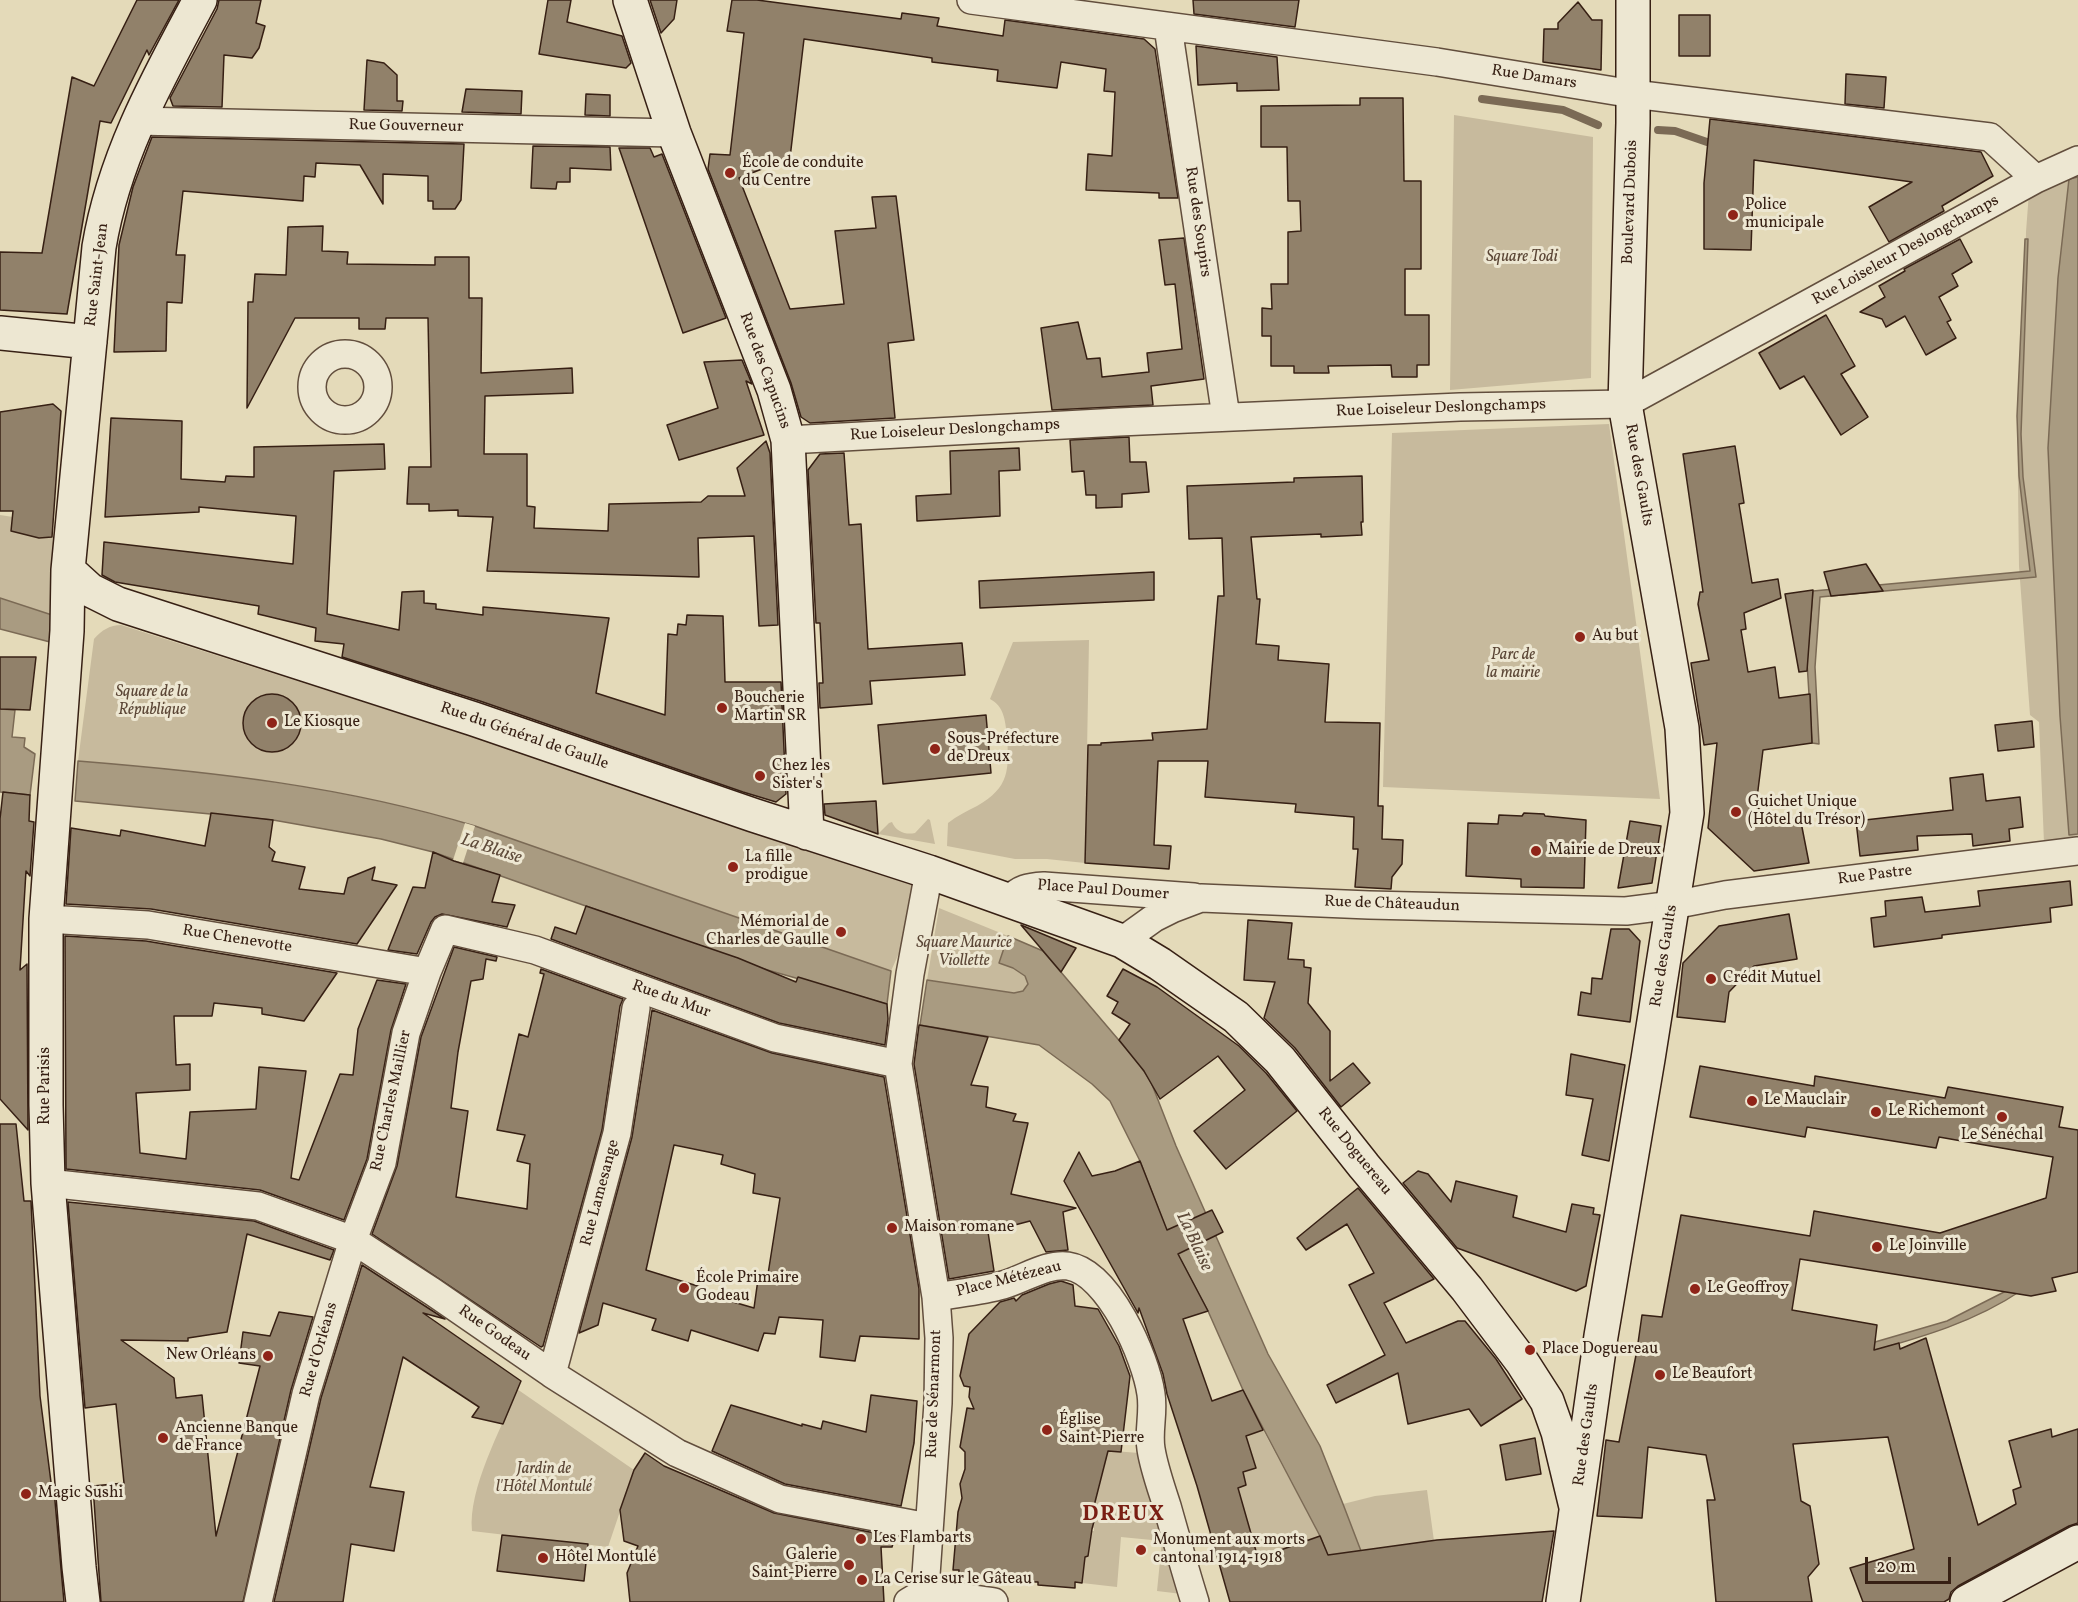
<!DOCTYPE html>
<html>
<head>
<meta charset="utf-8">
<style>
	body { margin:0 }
	#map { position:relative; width:2078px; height:1602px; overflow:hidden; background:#e4dab9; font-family:Vollkorn,serif }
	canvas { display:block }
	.scale { position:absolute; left:1865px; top:1557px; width:86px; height:27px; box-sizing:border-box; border:3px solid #372014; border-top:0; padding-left:8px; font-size:18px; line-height:21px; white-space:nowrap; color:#372014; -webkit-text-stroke:4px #ede7d2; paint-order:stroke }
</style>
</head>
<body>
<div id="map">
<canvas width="2078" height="1602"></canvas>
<div class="scale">20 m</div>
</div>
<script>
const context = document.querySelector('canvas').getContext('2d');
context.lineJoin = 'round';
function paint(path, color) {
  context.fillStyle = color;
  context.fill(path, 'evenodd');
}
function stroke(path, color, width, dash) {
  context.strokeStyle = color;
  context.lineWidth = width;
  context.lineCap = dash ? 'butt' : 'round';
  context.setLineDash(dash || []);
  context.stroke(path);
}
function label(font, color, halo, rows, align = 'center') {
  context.font = font + ' Vollkorn,serif';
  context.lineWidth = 6;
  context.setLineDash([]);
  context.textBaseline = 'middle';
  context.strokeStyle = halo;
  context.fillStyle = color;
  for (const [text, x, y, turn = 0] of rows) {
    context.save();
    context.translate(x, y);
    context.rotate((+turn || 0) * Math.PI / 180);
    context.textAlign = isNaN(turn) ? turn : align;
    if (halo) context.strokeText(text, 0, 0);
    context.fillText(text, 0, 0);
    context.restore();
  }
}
const green = new Path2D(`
	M1454 115 1593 137 1591 378 1450 390Z
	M2078 170V839L2044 843 2039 722 2030 715 2019 566 2017 407 2023 362 2026 232 2029 192Z
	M1609 424 1660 799 1383 787 1392 433Z
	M0 515 13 517 12 531 39 538 56 537 52 615 0 598Z
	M121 625 470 736 915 882 904 942 891 971 475 826C344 786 214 772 78 761L94 639C102 630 110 625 121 625Z
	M1089 640 1085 863 1047 859H1015L947 846 948 823C957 816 967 811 977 806 1010 787 1009 770 1007 735 1005 720 1004 706 990 699L1013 642Z
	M928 819 930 820 935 844 878 834 889 823 892 822C896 832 906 835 915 833Z
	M939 908 1008 936 1000 963 1013 968 1025 976 1028 984 1023 991 1014 993 927 980Z
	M517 1389 634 1470 608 1547 472 1531C468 1488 501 1430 517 1389Z
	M1263 1430 1320 1536 1258 1558 1238 1488 1246 1484 1243 1472 1256 1467 1250 1449 1229 1455 1225 1443Z
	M1101 1450 1139 1453 1182 1594 1157 1591 1162 1541 1121 1537 1117 1587 1082 1583 1083 1578 1077 1577 1079 1560 1088 1556 1092 1531H1094V1528L1092 1527 1094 1510H1097L1098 1506H1094L1100 1484Z
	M1427 1490 1434 1541 1361 1551 1343 1504 1375 1496Z`);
const water = new Path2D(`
	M2078 177V834L2069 835 2060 716 2048 448 2058 278 2069 179Z
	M2025 239H2028L2021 434 2023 477 2036 577 1820 597 1815 667 1819 744 1812 743 1807 662 1813 591 2030 571 2019 476 2017 416Z
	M0 598 52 615 50 642 0 629Z
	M0 709 15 710 12 737 25 738 24 747 35 754 30 795 0 792Z
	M78 761C214 772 344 786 475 826L891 971 887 1004 764 969 433 852 381 839 273 820 75 801Z
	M1008 936 1043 951 1140 1065 1151 1082 1176 1146 1268 1354 1320 1446 1343 1504 1361 1551 1345 1602 1320 1536 1243 1390 1208 1311 1169 1237 1140 1161 1110 1101 1092 1084 1039 1045 920 1025 927 980 1014 993 1023 991 1028 984 1025 976 1013 968 999 963Z
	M2022 1290C1975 1322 1922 1337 1869 1352L1875 1342 1947 1321 2006 1291Z`);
const pier = new Path2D(`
	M465 823 475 826 463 863 453 860Z`);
const stream = new Path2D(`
	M1482 99 1563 110 1598 125
	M1658 130 1675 131 1707 142`);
const building = new Path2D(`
	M137 0H179L149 55 147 50 111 123 100 121 67 314 0 310V252L42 253 72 77 94 86Z
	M219 0H261L256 23 265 26 259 48 252 58 224 55 222 107 173 106 170 98 217 9Z
	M548 0H571L567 22 622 36 631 63 626 68 539 54Z
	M650 0H677L674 19 661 33Z
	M732 0H757L901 19 902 13 939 18 937 26 1003 36 1005 20 1144 39 1155 49 1178 198H1159V193L1086 190 1088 154 1112 156 1115 92 1104 91 1106 69 1061 62 1057 88 997 81 998 70 932 62V58L804 39 790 158 739 178 790 309 844 304 835 231 876 228 872 197 896 196 914 340 888 343 895 418 810 423 801 417 791 383 708 169 710 154 730 155 744 33 727 31Z
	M1193 0H1299L1295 27 1194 14Z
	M1578 2 1592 20H1602L1601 70 1543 62 1544 29H1558V23Z
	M1679 15H1710V56H1679Z
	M1196 46 1277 57 1279 90 1237 91V83L1198 85Z
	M367 60 384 63 397 75V101H403L402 111 364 110Z
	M1846 74 1886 77 1884 108 1845 104Z
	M466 89 522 91 521 114 462 112Z
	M586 94 610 95V116L585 115Z
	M1360 98H1403L1404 181H1421V269H1405V315H1429V365H1417V377H1392L1391 365 1328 366 1329 373H1294V366H1271V336H1262V308L1272 309 1271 284H1288V232L1301 231 1300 201H1288L1287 147H1261V106L1360 105Z
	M1710 119 1981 152 1993 176 1942 206 1944 211 1889 242 1869 207 1912 182 1754 160 1751 250 1704 249V183Z
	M152 137 464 144 461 200 455 209H433V201H428V176L383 174V204L360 165 316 163 315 177 304 176 303 201 183 191 176 255H185L182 303 167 302 166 351 114 352 119 245 133 187Z
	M533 146 610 147 611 170 570 168V182H557L556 189 531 188Z
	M619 148H650L654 157 662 154 726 318 683 333Z
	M323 226 322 251 348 252 347 264 435 265V257H469V298H482L481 373 572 368 573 393 485 396 484 454H527V506L535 507 534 528 608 531 609 504 701 502 708 496H745L737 468 766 441 770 453 778 625 759 626 754 536 698 538 699 577 487 571 493 517 458 516V510L429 511V504H407L409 467H431L428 318H386L385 329H359V318H295L247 408 248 302H253L255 274 286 275 288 227Z
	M1184 238 1204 379 1151 386 1153 405 1052 410 1041 328 1078 322 1087 359 1100 358 1102 377 1149 372 1147 353 1182 349 1175 284 1165 285 1159 240Z
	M1960 239 1972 262 1952 274 1958 286 1939 297 1951 320 1947 322 1956 338 1926 355 1905 316 1886 327 1882 319 1860 312 1885 297 1879 286 1905 271 1904 269Z
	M1826 315 1855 366 1841 374 1868 417 1841 435 1804 376 1780 389 1759 353Z
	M742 360 752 384 746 381 764 435 679 460 667 425 718 408 704 362Z
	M53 404 61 411 52 537 39 538 11 531 13 511H0V412Z
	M111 418 182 421 181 479 225 482 226 476 254 477V447L384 444 385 469 334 471 327 614 399 630 402 592 424 591V603L436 604V609L483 615V607L609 618 596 693 665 715 668 634 677 635 678 624 686 625 687 615 723 616 725 682H781L786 794 776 802 743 792 480 701 342 657 344 644 315 641 316 628 258 614 259 606 115 582 102 575 104 542 293 564 296 516 199 507V512L105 517Z
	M1129 437 1130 462H1146L1149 492 1122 494V507L1096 508V495H1086L1084 471 1072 472 1070 440Z
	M1735 446 1744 503 1739 504 1752 583 1778 579 1781 598 1744 613 1746 629 1741 630 1748 672 1775 667 1779 698 1810 694 1812 743 1763 750 1756 806 1773 822 1800 817 1809 863 1754 871 1708 828 1717 743 1704 745 1691 663 1709 660 1698 604 1700 592H1703L1683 454Z
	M1019 448 1020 470 999 471 1000 516 917 521 916 496 951 494 950 451Z
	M844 453 849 525 861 524 868 649 962 643 965 675 870 681 872 704 820 708 819 683H823L820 623H816L808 470 820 454Z
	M1362 476 1363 522H1361L1362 535 1321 537V534L1251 537 1257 599H1260L1256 644 1279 646 1278 660 1329 664 1325 722 1380 723 1378 806H1383L1382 839 1403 840 1402 864 1392 877 1391 889 1355 887 1358 849H1353L1354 817 1295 812 1296 804 1205 797 1208 761H1158L1154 845 1171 846 1169 869 1085 863 1088 745H1101V743L1153 740 1152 733 1207 729 1218 596H1224L1222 538 1189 539 1187 486 1294 482V478Z
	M1866 564 1883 591 1831 596 1824 572Z
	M1154 572V600L980 608 979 581Z
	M1813 590 1807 671 1799 672 1785 594Z
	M0 657H36L30 710 0 709Z
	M243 723a29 29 0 1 1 58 0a29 29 0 1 1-58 0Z
	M986 715 991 773 883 784 878 725Z
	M2032 721 2034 747 1998 751 1995 725Z
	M1983 774 1986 801 2020 797 2023 827 2009 829 2010 841 1973 846 1972 834 1917 836 1918 850 1860 856 1856 821 1953 810 1950 778Z
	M3 792 30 795 29 821 34 822 30 876 26 871 20 970 27 964 28 1130 0 1099V819Z
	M876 801 878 834 825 815 824 804Z
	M211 813 273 820 269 847 275 852 272 861 305 867 299 889 344 894 348 878 375 867 372 880 397 885 357 944 151 909 66 904 71 828 120 836 121 830 205 846Z
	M1524 813 1544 814 1545 816 1586 820 1584 888 1521 887V879L1466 876 1468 823 1498 824 1499 815 1522 816Z
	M1630 821 1661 826 1652 883 1618 888Z
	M433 852 454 861 500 875 492 902 515 905 507 927 442 914 435 917 431 922 417 954 388 950 413 887 425 888Z
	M2070 881 2072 905 2050 908 2051 922 1942 935V938L1874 947 1871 918 1886 916 1885 901 1922 897 1925 912 1980 906 1978 891Z
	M586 906 738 958 796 982 798 977 887 1004 888 1019 885 1045 779 1023 551 939 555 927 576 934Z
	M1789 914 1797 959 1754 966 1729 992 1725 1022 1677 1017 1683 963 1719 926Z
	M1248 920 1292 923 1288 959 1304 960V967L1311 968 1308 1003 1330 1031V1081L1353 1063 1370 1083 1341 1107 1295 1048 1264 1018 1275 982 1244 980Z
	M1021 925 1076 948 1061 972Z
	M1611 929H1629L1640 941 1630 1022 1578 1015 1581 992 1591 994 1592 978 1602 979Z
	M65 936 146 941 337 973 304 1021 262 1014V1008L214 1003 212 1016H174L176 1065 190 1064V1090L136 1093 140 1153 186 1159 190 1112 256 1109 259 1067 306 1071 291 1178 299 1180 340 1074 353 1075 358 1029 377 980 406 984 391 1030 367 1159 344 1220 260 1190 66 1169Z
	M454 947 497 957 496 961 486 959 483 979 471 981 458 1052 451 1108 468 1111 456 1197 527 1209 530 1164 517 1161 525 1135 497 1130 519 1034 528 1037 544 974 540 973 541 969 623 999 620 1006 602 1130 543 1346 541 1347 372 1234 397 1166 421 1037Z
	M1123 969 1157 987 1239 1046 1266 1073 1297 1111 1226 1169 1194 1131 1245 1090 1218 1056 1160 1099 1144 1071 1119 1040 1130 1024 1112 1013 1118 1002 1107 996Z
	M652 1010 772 1053 884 1077 919 1289V1339L860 1336 855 1361 820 1357 823 1320 779 1317 775 1334 764 1333 758 1351 691 1330 688 1341 652 1330 656 1319 603 1303 598 1325 579 1333 632 1137ZM674 1145 723 1155 721 1164 755 1174 753 1193 780 1198 768 1274 759 1272 754 1308 702 1293 704 1288 646 1270Z
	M919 1025 988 1037 971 1085 988 1087 986 1107 1016 1114 1013 1121 1028 1123 1011 1194 1076 1208 1063 1212 1068 1250 1046 1252 1030 1221 988 1232 994 1271 949 1279 914 1064Z
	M1571 1054 1625 1065 1609 1161 1582 1155 1593 1099 1566 1095Z
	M1700 1066 1814 1086 1815 1076 1945 1098 1948 1087 2063 1107 2059 1127 2078 1130V1272L2052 1278 2056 1291 2031 1296 1800 1259 1792 1310 1877 1325 1874 1350 1899 1343 1900 1349 1926 1338 1978 1525 2016 1504 2013 1490 2021 1487 2009 1441 2051 1429 2052 1437 2078 1429V1523L2069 1526 1958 1586 1951 1592 1949 1599 1944 1602H1863L1850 1568 1914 1549 1888 1437 1793 1444 1801 1501 1810 1506 1819 1564 1808 1577 1812 1602H1716L1707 1500H1715L1706 1455 1648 1447 1642 1518 1597 1516 1606 1440 1619 1442 1637 1350 1642 1315 1662 1317 1681 1215 1810 1236 1814 1211 1940 1233 2046 1198 2053 1157 1939 1137 1936 1148 1807 1127 1805 1137 1690 1117Z
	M0 1124H16L24 1201H31L40 1396 52 1490H54L64 1602H0Z
	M1079 1152 1092 1176 1115 1171 1140 1161 1167 1230 1212 1210 1223 1232 1178 1254 1208 1311 1183 1319 1212 1401 1243 1390 1263 1430 1246 1436 1256 1468 1243 1472 1246 1485 1238 1488 1258 1558 1320 1536 1328 1555 1437 1540 1554 1531 1542 1602H1230L1197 1486 1167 1394 1163 1374 1139 1308 1138 1313 1064 1181Z
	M1418 1171 1428 1174 1451 1202 1456 1181 1517 1196 1513 1217 1566 1232 1572 1204 1594 1208 1593 1214 1600 1215 1586 1286 1576 1291 1457 1248 1403 1183Z
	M1358 1188 1434 1279 1384 1303 1406 1343 1458 1321H1465L1496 1359 1522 1399 1481 1426 1469 1409 1408 1424 1398 1373 1336 1403 1327 1385 1385 1355 1349 1285 1374 1273 1347 1224 1306 1250 1297 1238Z
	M68 1202 254 1221 334 1250 330 1260 247 1234 227 1332 188 1338V1341L121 1340 174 1378 176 1398 202 1395 216 1536 260 1366 239 1363 243 1332 270 1336 279 1312 313 1317 291 1390 243 1602H101L93 1486 124 1483 116 1404 85 1408Z
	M362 1265 445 1319 423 1313 521 1381 503 1424 472 1417 479 1407 403 1357 370 1487 404 1492 394 1551 351 1544 343 1602H274L321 1398Z
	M1061 1281 1073 1285 1075 1306 1098 1309 1119 1346 1130 1376 1121 1452 1108 1451 1094 1506H1098L1092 1529 1088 1556 1085 1557 1082 1583 1075 1582V1588L1038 1585V1582L991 1581 959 1577V1570H953L958 1512 962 1498 960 1484 965 1469V1452L960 1447 967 1408 974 1409 969 1397 970 1387 964 1386 960 1376 969 1334 1000 1302 1014 1298 1016 1301 1022 1295 1049 1284Z
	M871 1395 917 1401 914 1443 901 1506 785 1484 712 1451 731 1405 802 1426V1424L821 1429 823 1421 866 1432Z
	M1535 1438 1541 1474 1506 1480 1500 1445Z
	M645 1453 664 1466 774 1513 895 1537 892 1547H881L884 1602H630L627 1573 638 1546 624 1541 620 1510 634 1470Z
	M502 1535 588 1544 584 1581 497 1571Z`);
const street = new Path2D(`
	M971 0 1437 62 1633 94 1990 137 2036 179
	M1168 27 1226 417
	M137 121 674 133
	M312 387a33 33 0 1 1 66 0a33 33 0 1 1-66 0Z
	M788 440 1119 422 1460 407 1625 404 2036 179 2078 160
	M929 872 910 974 898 1064 936 1297 939 1338 938 1403 926 1575C931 1598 974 1598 994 1602
	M1009 900C1020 888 1028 887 1044 886L1194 897
	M46 919 148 925 427 972
	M1122 941 1154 918 1172 909 1201 898 1369 905 1626 911 1673 905 1725 895 2078 851
	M48 1183 258 1206 353 1240 433 1292 552 1374 677 1453 780 1499 928 1527
	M936 1297C959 1293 982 1291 1003 1285 1024 1279 1047 1263 1068 1266 1109 1272 1146 1358 1151 1394 1154 1413 1148 1431 1151 1449 1154 1468 1161 1487 1167 1506 1176 1538 1185 1570 1195 1602
	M552 1374 617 1133 636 1008
	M258 1602 306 1394 353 1240 382 1163 406 1033 427 972 445 929 535 950 775 1038 898 1064
	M908 1602 933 1587`);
const secondary = new Path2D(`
	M630 0 674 133 774 390 788 440 807 833
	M0 333 90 342
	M68 570 90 590 118 604 474 719 753 815 929 872 1122 941 1160 964 1236 1017 1280 1060 1364 1166 1467 1289 1522 1362 1547 1401 1558 1432 1576 1507
	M83 1602 79 1567 48 1183 46 1105V919L67 631 68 570 99 247C114 157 157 80 200 0
	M1563 1602 1601 1336 1648 1059 1687 813 1682 728 1625 404 1633 123V0
	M1967 1602 2078 1542`);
const markers = [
	[730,173,6,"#8f2418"],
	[1733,215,6,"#8f2418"],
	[1580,637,6,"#8f2418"],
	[722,708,6,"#8f2418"],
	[272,723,6,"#8f2418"],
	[935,749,6,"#8f2418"],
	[760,776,6,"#8f2418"],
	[1736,812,6,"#8f2418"],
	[1536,851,6,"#8f2418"],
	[733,867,6,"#8f2418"],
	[841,932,6,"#8f2418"],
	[1711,979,6,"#8f2418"],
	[1752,1101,6,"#8f2418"],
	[1876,1112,6,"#8f2418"],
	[2002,1117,6,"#8f2418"],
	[892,1228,6,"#8f2418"],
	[1877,1247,6,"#8f2418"],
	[684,1288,6,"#8f2418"],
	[1695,1289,6,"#8f2418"],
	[1530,1350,6,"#8f2418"],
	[268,1356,6,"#8f2418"],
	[1660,1375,6,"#8f2418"],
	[1047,1430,6,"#8f2418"],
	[163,1438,6,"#8f2418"],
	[26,1494,6,"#8f2418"],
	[861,1539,6,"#8f2418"],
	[1141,1550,6,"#8f2418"],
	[543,1558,6,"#8f2418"],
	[849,1565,6,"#8f2418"],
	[862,1580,6,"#8f2418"]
];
const streetNames = [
	["Rue Damars",1534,78,9],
	["Rue Gouverneur",406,127,1],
	["Boulevard Dubois",1631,202,-88],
	["Rue des Soupirs",1197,222,82],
	["Rue Loiseleur Deslongchamps",1906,251,-29],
	["Rue Saint-Jean",98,275,-83],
	["Rue des Capucins",764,371,70],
	["Rue Loiseleur Deslongchamps",1441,409,-2],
	["Rue Loiseleur Deslongchamps",955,431,-3],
	["Rue des Gaults",1638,475,80],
	["Rue du Général de Gaulle",524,737,19],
	["Rue Pastre",1875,876,-7],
	["Place Paul Doumer",1103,891,4],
	["Rue de Châteaudun",1392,905,2],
	["Rue Chenevotte",237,940,9],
	["Rue des Gaults",1665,956,-81],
	["Rue du Mur",671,1000,20],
	["Rue Parisis",46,1086,-90],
	["Rue Charles Maillier",392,1101,-78],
	["Rue Doguereau",1354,1152,51],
	["Rue Lamesange",601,1193,-75],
	["Place Métézeau",1009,1280,-14],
	["Rue Godeau",494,1334,35],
	["Rue d'Orléans",320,1350,-74],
	["Rue de Sénarmont",935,1394,-88],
	["Rue des Gaults",1587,1435,-82]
];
const poiNames = [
	["École de conduite",742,164],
	["du Centre",742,182],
	["Police",1745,206],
	["municipale",1745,224],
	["Au but",1592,637],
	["Boucherie",734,699],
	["Martin SR",734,717],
	["Le Kiosque",284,723],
	["Sous-Préfecture",947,740],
	["de Dreux",947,758],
	["Chez les",772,767],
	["Sister's",772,785],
	["Guichet Unique",1748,803],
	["(Hôtel du Trésor)",1748,821],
	["Mairie de Dreux",1548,851],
	["La fille",745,858],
	["prodigue",745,876],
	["Mémorial de",829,923,"right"],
	["Charles de Gaulle",829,941,"right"],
	["Crédit Mutuel",1723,979],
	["Le Mauclair",1764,1101],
	["Le Richemont",1888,1112],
	["Le Sénéchal",2002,1136,"center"],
	["Maison romane",904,1228],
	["Le Joinville",1889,1247],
	["École Primaire",696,1279],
	["Godeau",696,1297],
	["Le Geoffroy",1707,1289],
	["Place Doguereau",1542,1350],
	["New Orléans",256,1356,"right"],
	["Le Beaufort",1672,1375],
	["Église",1059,1421],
	["Saint-Pierre",1059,1439],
	["Ancienne Banque",175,1429],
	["de France",175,1447],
	["Magic Sushi",38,1494],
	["Les Flambarts",873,1539],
	["Monument aux morts",1153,1541],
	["cantonal 1914-1918",1153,1559],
	["Galerie",837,1556,"right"],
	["Saint-Pierre",837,1574,"right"],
	["Hôtel Montulé",555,1558],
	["La Cerise sur le Gâteau",874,1580]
];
const parkNames = [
	["Square Todi",1522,258],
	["Parc de",1513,656],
	["la mairie",1513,674],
	["Square de la",152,693],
	["République",152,711],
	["Square Maurice",964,944],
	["Viollette",964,962],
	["Jardin de",544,1470],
	["l'Hôtel Montulé",544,1488]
];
const waterNames = [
	["La Blaise",491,850,18],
	["La Blaise",1193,1242,65]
];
const districtNames = [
	["DREUX",1124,1516]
];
paint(green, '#c7ba9d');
paint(water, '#a99b81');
stroke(water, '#7b6a55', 1.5);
paint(pier, '#e4dab9');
stroke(stream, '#7b6a55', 8);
paint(building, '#91816a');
stroke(building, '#372014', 1.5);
stroke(street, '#624e3d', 30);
stroke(secondary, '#372014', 36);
stroke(street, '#ede7d2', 27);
stroke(secondary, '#ede7d2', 33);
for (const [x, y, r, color] of markers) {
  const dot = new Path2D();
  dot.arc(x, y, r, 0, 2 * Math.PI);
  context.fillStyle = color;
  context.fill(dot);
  stroke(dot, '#ede7d2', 2);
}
label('16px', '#372014', '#ede7d2', streetNames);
label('16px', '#372014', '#ede7d2', poiNames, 'left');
label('italic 16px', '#5b4636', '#ede7d2', parkNames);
label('italic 18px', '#5f4b3a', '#ede7d2', waterNames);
context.letterSpacing = '1.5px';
label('bold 22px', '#7a1f14', '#ede7d2', districtNames);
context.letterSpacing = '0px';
</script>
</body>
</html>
